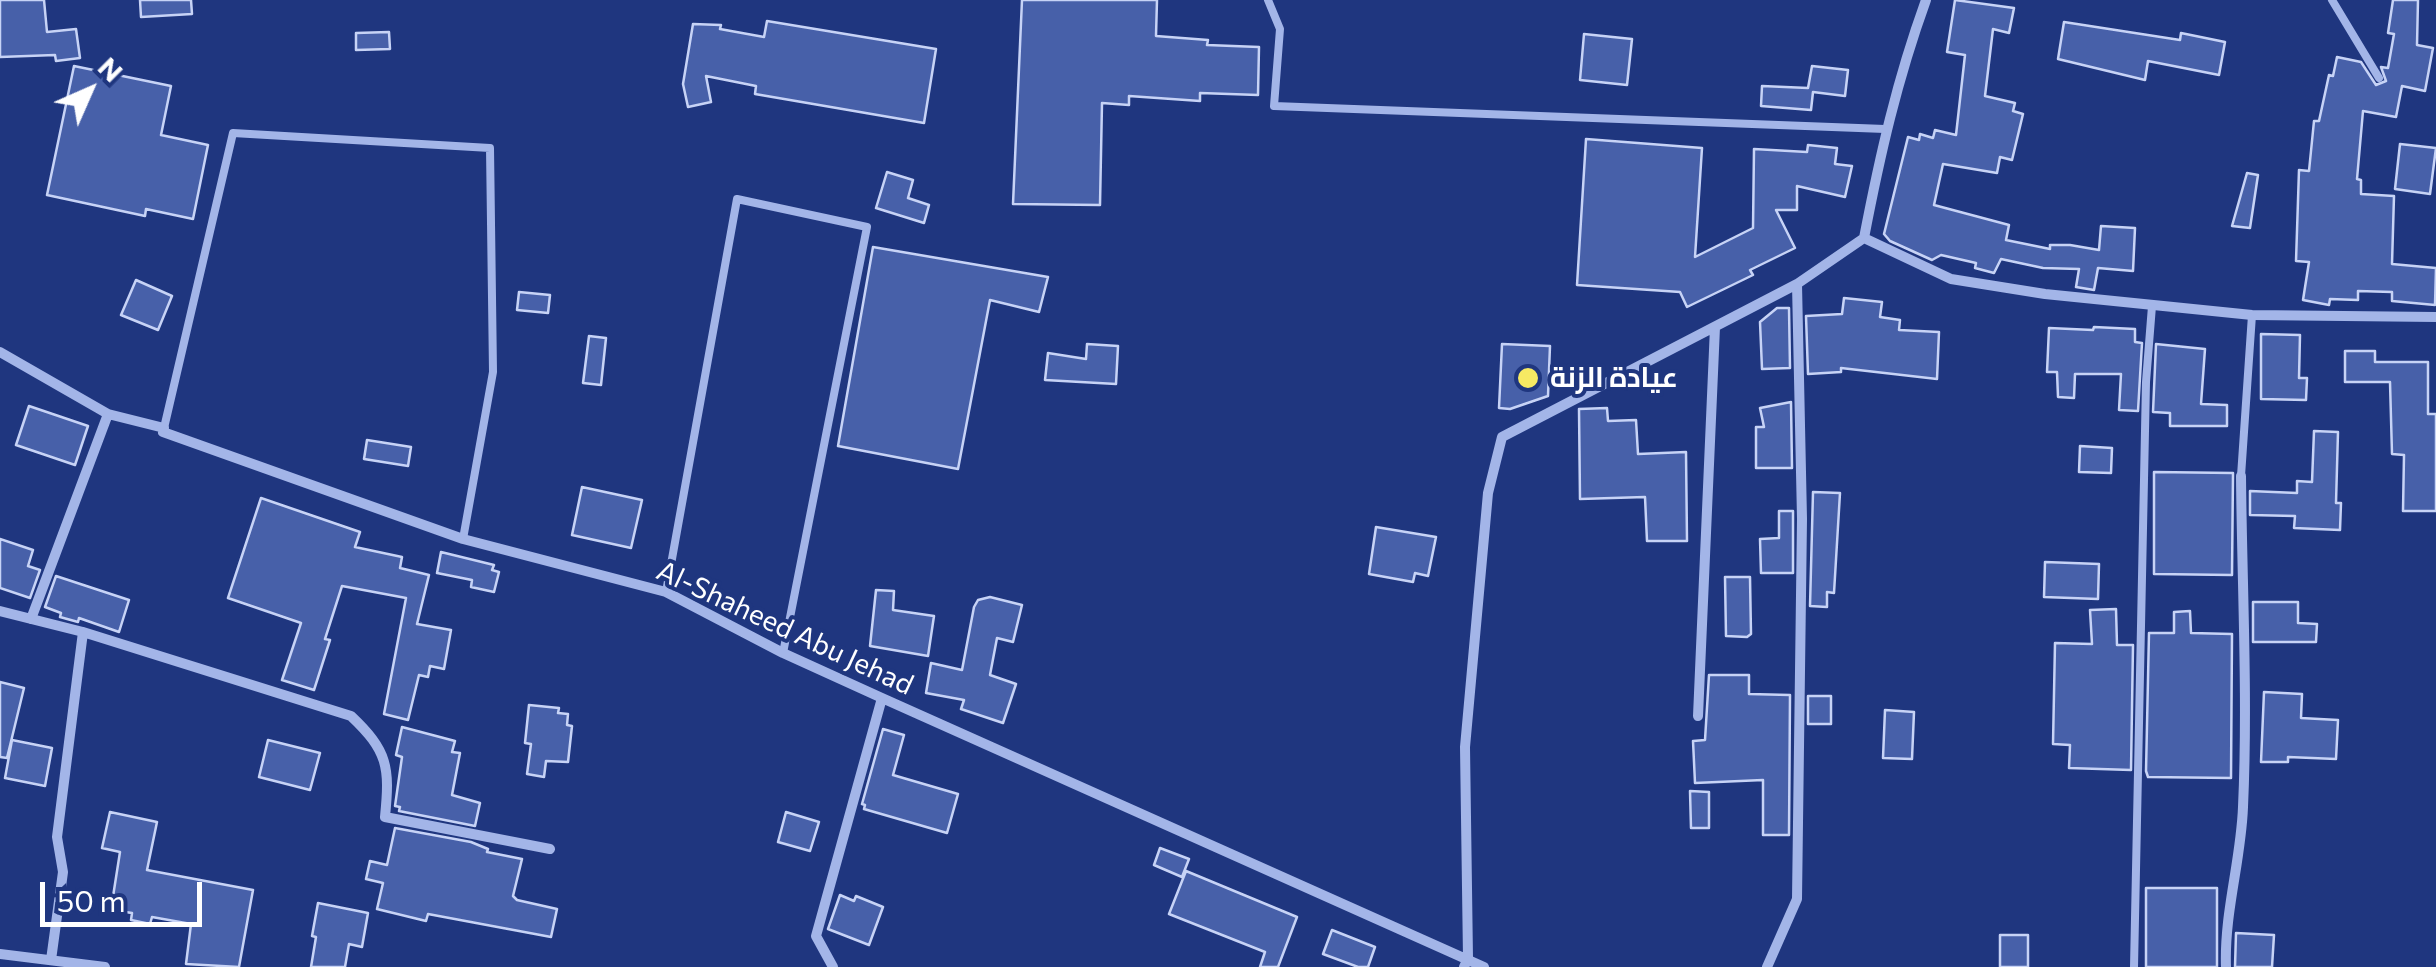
<!DOCTYPE html>
<html>
<head>
<meta charset="utf-8">
<style>
	body { margin:0 }
	#map { position:relative; width:2436px; height:967px; overflow:hidden; background:#1f367f; font-family:Commissioner,sans-serif }
	canvas { display:block }
	.north { position:absolute; left:40px; top:40px; width:100px; height:100px; -webkit-text-stroke:8px #1f367f; paint-order:stroke; rotate:45deg; font-size:28px; font-weight:700; line-height:40px; text-align:center; color:#fff }
	.north::after { content:''; display:block; margin:auto; width:35px; height:45px; background:#fff; clip-path:polygon(50% 0,100% 100%,50% 72%,0 100%) }
	.scale { position:absolute; left:40px; top:882px; width:162px; height:45px; box-sizing:border-box; border:5px solid #fff; border-top:0; padding-left:12px; font-size:30px; line-height:35px; white-space:nowrap; color:#fff; -webkit-text-stroke:8px #1f367f; paint-order:stroke }
</style>
</head>
<body>
<div id="map">
<canvas width="2436" height="967"></canvas>
<div class="north">N</div>
<div class="scale">50 m</div>
</div>
<script>
const context = document.querySelector('canvas').getContext('2d');
context.lineJoin = 'round';
function paint(path, color) {
  context.fillStyle = color;
  context.fill(path, 'evenodd');
}
function stroke(path, color, width, dash) {
  context.strokeStyle = color;
  context.lineWidth = width;
  context.lineCap = dash ? 'butt' : 'round';
  context.setLineDash(dash || []);
  context.stroke(path);
}
function label(font, color, halo, rows, align = 'center') {
  context.font = font + ' Commissioner,Cairo,sans-serif';
  context.lineWidth = 8;
  context.setLineDash([]);
  context.textBaseline = 'middle';
  context.strokeStyle = halo;
  context.fillStyle = color;
  for (const [text, x, y, turn = 0] of rows) {
    context.save();
    context.translate(x, y);
    context.rotate((+turn || 0) * Math.PI / 180);
    context.textAlign = isNaN(turn) ? turn : align;
    if (halo) context.strokeText(text, 0, 0);
    context.fillText(text, 0, 0);
    context.restore();
  }
}
const building = new Path2D(`
	M0 0H44L47 32 76 29 80 58 56 61 55 55 0 57Z
	M140 0H191L192 14 141 17Z
	M1022 0H1157L1156 36 1208 40 1207 45 1259 47 1258 95 1200 93V101L1129 96V105L1102 103 1100 205 1013 204Z
	M1955 0 2014 8 2009 33 1993 29 1985 96 2015 103 2013 111 2023 114 2012 160 2000 157 1997 173 1943 164 1934 205 2009 225 2006 240 2050 249V245H2070L2099 250 2101 226 2135 228 2133 271 2098 268 2094 290 2076 287 2079 269 2043 268 2001 259 1994 273 1975 268 1976 263 1941 255 1932 260 1890 241 1884 234 1908 137 1919 140 1920 134 1933 138 1935 130 1956 135 1965 55 1947 52Z
	M2393 0H2418L2417 45 2433 48 2425 91 2402 86 2396 117 2363 111 2357 179 2361 180V194L2394 196 2392 264 2436 268 2435 305 2392 301V292L2358 291V300L2330 299 2329 305 2303 300 2309 262 2296 261 2299 170 2309 171 2314 121H2319L2329 75 2333 76 2337 57 2361 62 2376 85 2386 81 2381 67 2388 68 2394 34 2388 33Z
	M767 21 936 49 924 123 755 94 756 86 706 76 711 102 688 107 683 84 693 24 721 25 720 29 764 37Z
	M2064 22 2180 40 2181 33 2225 42 2219 75 2148 61 2145 80 2058 59Z
	M389 32 390 49 356 50V33Z
	M1584 34 1632 39 1627 85 1580 80Z
	M74 66 171 86 161 135 208 145 193 219 146 209 145 216 47 195Z
	M1812 66 1848 70 1845 96 1813 92 1811 110 1761 106 1762 86 1808 88Z
	M1586 139 1702 148 1695 257 1753 228 1754 149 1807 152 1808 145 1837 148 1835 164 1852 166 1845 197 1797 186V210H1776L1795 248 1750 270 1753 275 1687 307 1680 292 1577 285Z
	M2400 144 2436 148 2430 194 2395 189Z
	M887 172 913 180 908 198 929 205 924 223 876 208Z
	M2247 173 2258 175 2250 228 2232 226Z
	M873 247 1048 277 1039 312 990 300 958 469 838 446Z
	M136 280 172 296 158 330 121 315Z
	M519 292 550 295 548 313 517 310Z
	M1844 298 1882 302 1880 317 1900 320 1899 330 1939 332 1937 379 1841 368V372L1808 374 1806 316 1842 314Z
	M1777 308H1789L1790 368 1762 369 1760 322Z
	M2094 327 2135 329V342L2142 343 2138 411 2119 410 2121 374H2075L2074 398 2058 397 2057 372H2047L2049 328 2093 330Z
	M2261 334 2300 335 2299 378H2307L2306 400 2261 399Z
	M589 336 606 338 601 385 583 383Z
	M1087 344 1118 346 1116 384 1045 380 1048 353 1086 359Z
	M1502 344 1550 346 1548 396 1510 409 1499 408Z
	M2156 344 2205 349 2201 404 2227 405V426H2170V413L2153 412Z
	M2345 351H2375V362H2428V414H2436V511H2403L2404 455 2392 454 2390 382H2345Z
	M1791 402 1792 468H1756V427H1764L1760 408Z
	M29 406 88 426 75 465 16 445Z
	M1607 408 1608 421 1636 420 1638 454 1686 452 1687 541H1647L1645 497 1580 499 1579 409Z
	M2314 431 2338 432 2336 503H2341L2340 530 2294 528 2295 516 2250 515V491L2297 493V481L2312 482Z
	M367 440 411 447 408 466 364 459Z
	M2080 446 2112 448 2111 473 2079 472Z
	M2154 472 2233 473 2232 575 2154 574Z
	M582 487 642 500 631 548 572 535Z
	M1813 492 1840 493 1834 593 1827 592V607L1810 606Z
	M261 498 360 532 355 547 402 557 400 568 429 575 417 624 451 630 444 669 430 666 428 677 419 675 408 720 384 714 406 598 342 586 325 639 330 640 314 690 282 680 301 623 228 598Z
	M1779 511H1793V573H1761L1760 539 1779 538Z
	M1376 527 1436 537 1428 576 1415 573 1413 582 1369 574Z
	M0 539 33 550 28 566 40 570 30 598 0 588Z
	M441 552 494 565 492 570 499 572 494 592 471 587 472 580 437 573Z
	M2045 562 2099 564 2098 599 2044 597Z
	M56 576 129 600 119 632 79 618 78 622 60 617 61 613 45 607Z
	M1725 577H1750L1751 634 1747 637 1726 636Z
	M876 590 894 591 893 610 934 616 928 656 870 646Z
	M990 597 1022 605 1013 642 997 638 990 675 1016 684 1003 723 961 709 964 700 926 693 931 663 962 670 974 607 978 600Z
	M2253 602H2298V623L2317 624 2316 642H2253Z
	M2116 609 2117 645H2133L2131 770 2069 768 2070 745 2053 744 2055 643 2092 644 2090 610Z
	M2190 611 2191 633 2232 634 2231 778 2148 777 2146 771 2149 633H2174V612Z
	M1709 675H1749V694L1790 695 1789 835H1763V780L1695 783 1693 741 1705 740Z
	M0 682 24 688 7 758 0 757Z
	M2264 692 2302 694 2301 718 2338 720 2336 759 2288 757V762H2261Z
	M1808 696H1831V724H1808Z
	M529 705 559 708 558 713 568 714 567 725 572 726 568 762 546 761 544 777 527 774 531 744 525 743Z
	M1885 710 1914 712 1912 759 1883 758Z
	M402 727 455 741 452 752 460 753 452 795 480 803 475 826 399 811 400 807 395 806 402 757 396 755Z
	M883 729 904 735 893 775 958 794 947 833 864 809 865 805 862 804Z
	M12 740 52 748 45 786 5 778Z
	M268 740 320 753 310 790 259 777Z
	M1690 791 1709 792V828H1691Z
	M110 812 157 822 147 870 253 890 239 967 186 964 191 924 152 917 150 924 131 920 132 913 119 911 120 905 112 903 120 852 102 848Z
	M786 812 819 822 810 851 778 842Z
	M395 828 471 842 488 849 487 852 522 859 513 896 517 900 557 909 551 937 428 914 426 921 377 909 383 883 366 879 370 861 387 865Z
	M1160 848 1189 859 1182 877 1154 865Z
	M1186 871 1297 917 1278 967H1260L1265 952 1169 914Z
	M2146 888H2217V967H2146Z
	M840 895 854 901 856 896 883 907 869 945 828 929Z
	M318 903 368 913 362 947 349 944 345 967H311L316 937 312 936Z
	M1332 930 1375 947 1368 967H1358L1323 954Z
	M2236 933 2274 935 2272 967H2235Z
	M2000 935H2028V967H2000Z`);
const lane = new Path2D(`
	M1268 0 1280 29 1274 106 1885 129
	M2332 0 2379 78
	M164 428 233 133 490 148 493 372 463 539
	M2241 476 2252 315
	M666 592 737 199 867 227 783 653
	M2134 967 2146 382 2152 306`);
const street = new Path2D(`
	M1864 238 1951 279 2045 294 2252 315 2436 317
	M0 352 108 414 164 428 163 432 463 539 666 592 783 653 882 698 1484 967
	M0 611 83 632 351 716C388 751 390 767 385 817L550 849
	M31 619 108 414
	M1698 716 1715 327
	M0 954 105 967
	M51 960 63 872 57 837 83 632
	M833 967 816 936 882 698
	M1464 967 1468 958 1465 747 1488 493 1502 437 1797 284 1864 238C1880 155 1897 80 1926 0
	M1767 967 1797 899 1802 519 1797 284
	M2226 967C2224 913 2241 861 2243 807 2248 697 2242 586 2241 476`);
const markers = [
	[1528,378,12,"#f6e963"]
];
const poiNames = [
	["عيادة الزنة",1550,378]
];
const streetNames = [
	["Al-Shaheed Abu Jehad",785,628,25]
];
paint(building, '#4760a9');
stroke(building, '#c7d3f6', 2.5);
stroke(lane, '#a3b5e8', 8);
stroke(street, '#a3b5e8', 10);
for (const [x, y, r, color] of markers) {
  const dot = new Path2D();
  dot.arc(x, y, r, 0, 2 * Math.PI);
  context.fillStyle = color;
  context.fill(dot);
  stroke(dot, '#1f367f', 4);
}
label('bold 28px', '#fff', '#1f367f', poiNames, 'left');
label('28px', '#fff', '#1f367f', streetNames);
</script>
</body>
</html>
